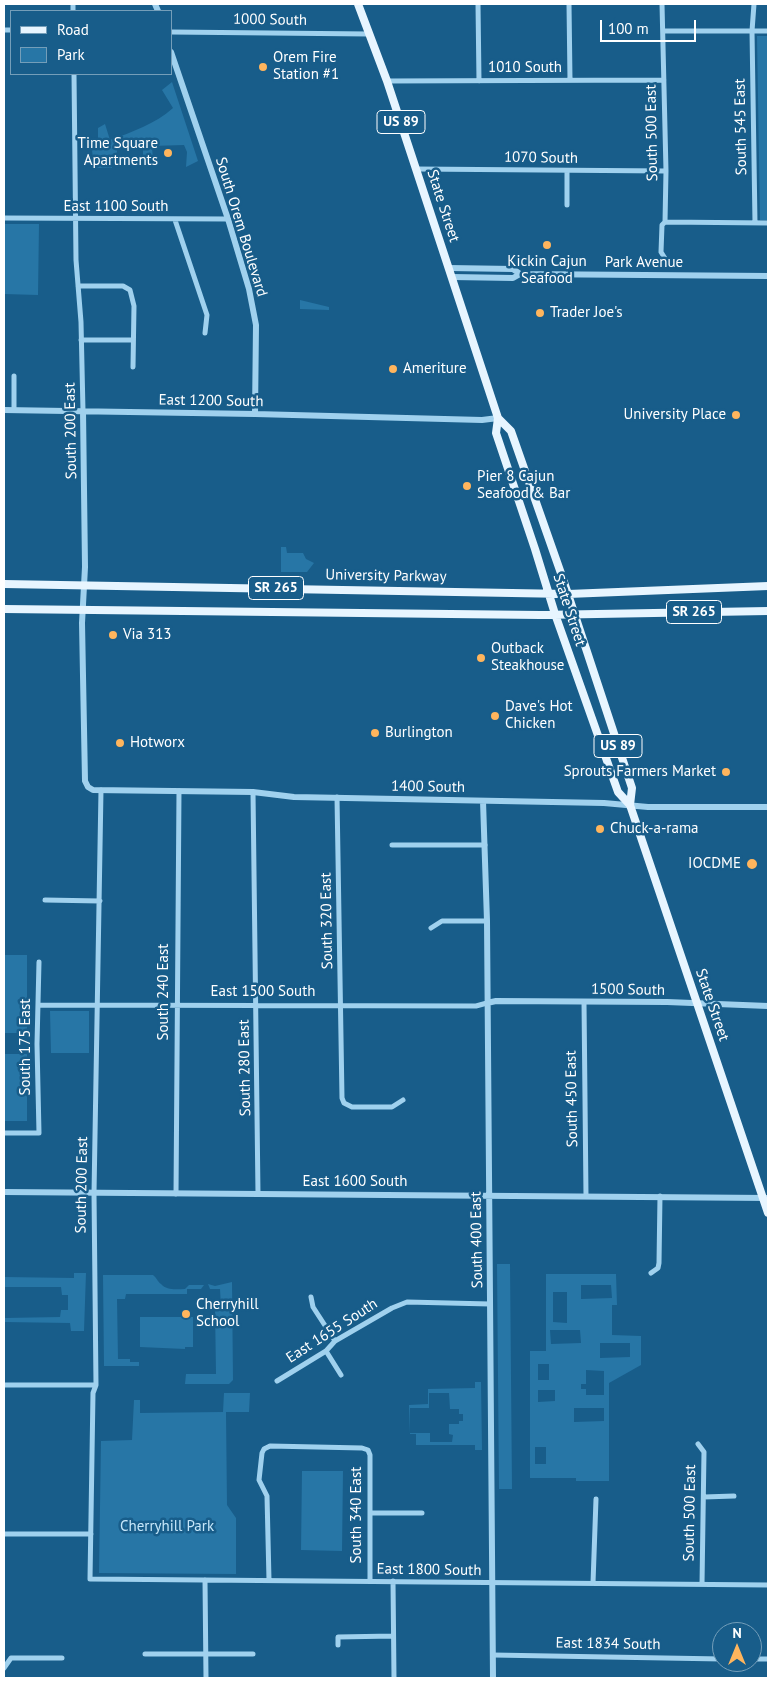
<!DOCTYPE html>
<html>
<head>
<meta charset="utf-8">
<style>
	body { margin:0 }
	#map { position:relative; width:772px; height:1682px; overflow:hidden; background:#185d8a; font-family:"PT Sans",sans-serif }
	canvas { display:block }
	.frame { position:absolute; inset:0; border:5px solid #fff; pointer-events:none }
	.legend { position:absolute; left:10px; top:10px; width:162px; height:65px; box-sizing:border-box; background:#185d8a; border:1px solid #749eb9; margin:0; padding:6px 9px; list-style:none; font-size:15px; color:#fff }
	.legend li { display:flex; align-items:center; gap:10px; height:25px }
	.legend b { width:25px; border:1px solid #749eb9 }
	.north { position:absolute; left:712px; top:1622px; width:50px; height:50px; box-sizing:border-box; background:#185d8a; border:1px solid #749eb9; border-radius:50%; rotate:0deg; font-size:14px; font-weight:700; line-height:20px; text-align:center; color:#fff }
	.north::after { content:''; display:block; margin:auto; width:18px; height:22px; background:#ffb55d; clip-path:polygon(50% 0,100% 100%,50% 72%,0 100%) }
	.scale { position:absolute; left:600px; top:20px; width:96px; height:22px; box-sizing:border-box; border:2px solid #fff; border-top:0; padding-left:6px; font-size:15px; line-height:18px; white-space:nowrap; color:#fff; -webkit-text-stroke:4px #185d8a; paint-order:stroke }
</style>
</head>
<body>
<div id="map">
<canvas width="772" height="1682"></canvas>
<div class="frame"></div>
<ul class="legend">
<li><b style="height:6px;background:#e7f5ff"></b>Road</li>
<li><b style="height:14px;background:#2776a6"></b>Park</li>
</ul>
<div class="north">N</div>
<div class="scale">100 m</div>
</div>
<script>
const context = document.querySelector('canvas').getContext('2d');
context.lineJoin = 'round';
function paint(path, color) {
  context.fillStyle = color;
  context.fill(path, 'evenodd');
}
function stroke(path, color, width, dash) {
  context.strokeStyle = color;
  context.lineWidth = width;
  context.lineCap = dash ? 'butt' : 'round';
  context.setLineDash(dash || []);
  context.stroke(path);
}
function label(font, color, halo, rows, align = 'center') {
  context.font = font + ' "PT Sans",sans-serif';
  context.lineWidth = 5;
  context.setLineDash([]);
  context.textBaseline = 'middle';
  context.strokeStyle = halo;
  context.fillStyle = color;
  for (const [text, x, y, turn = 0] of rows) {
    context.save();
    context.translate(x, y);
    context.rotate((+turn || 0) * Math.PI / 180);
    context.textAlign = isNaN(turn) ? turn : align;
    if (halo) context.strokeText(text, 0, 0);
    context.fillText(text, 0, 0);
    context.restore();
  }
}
const green = new Path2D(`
	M757 36H768V220H760Z
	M172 82 198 161 186 167 187 152 184 145 152 146 153 161H143V145L117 146V161L112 162V168H94L92 150H98V128L105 124 110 140C132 132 155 124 173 108L162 90Z
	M4 224H39L38 295 4 294Z
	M300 300 329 307V310L300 309Z
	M281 547H286L287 553H303L306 559 314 563 307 572H281Z
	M4 955H27V1033H4Z
	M50 1011H89V1053H51Z
	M4 1054H27V1121H4Z
	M497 1264H510L512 1489H499Z
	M74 1273H86L84 1331H71L70 1323 4 1322V1277L74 1278ZM5 1287H61L62 1295H68V1310H61L60 1317 5 1318Z
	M546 1274H616L617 1305H612V1335L641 1336V1365L609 1383V1481H576V1478H530V1351H546ZM581 1285H611L612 1298 581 1299ZM553 1292H567V1323L553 1322ZM550 1330H580L581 1343 551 1344ZM600 1343H630V1357L600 1358ZM538 1364H549V1380H538ZM586 1370 604 1371V1395H586V1389H581V1384H586ZM538 1390H555V1401L538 1402ZM574 1408H604V1421L574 1422ZM535 1447H546V1464H535Z
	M103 1275H153C157 1278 157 1281 161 1284 167 1291 177 1289 185 1289L189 1285H204L201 1289H187V1294H126L125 1299H117L118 1359H130V1362H139V1366H104Z
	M232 1282 233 1380 229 1384H185L186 1374H216L215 1308H221L220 1289H210L208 1284 215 1286Z
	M140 1317H193V1347H185V1349L140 1347Z
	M475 1382H481L482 1450H475V1445H416V1434H410L409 1405 428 1404V1389L475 1388ZM429 1393H449L450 1409H459V1414H463V1421H459V1424H449V1434L453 1435 452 1442H430V1433H410V1408H429Z
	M224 1393H250L249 1412H226L227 1505 236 1518V1574L99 1573 101 1441 132 1440 134 1400H140V1413L223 1412Z
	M302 1471H343L342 1551 301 1550Z`);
const minor = new Path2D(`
	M73 4V11
	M478 4 479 81
	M569 4 570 80
	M662 4 666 171 665 222 662 225 661 252 666 260
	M754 4 752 31 755 223
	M4 30H11
	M663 31H768
	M171 32 369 34
	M74 74 76 260 81 322 83 411
	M387 81 664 80
	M416 169 666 171
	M567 205V171
	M4 218 228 219
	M175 220 207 315 205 333
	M665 222 768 223
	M78 286H123L130 290 134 306 133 367
	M81 340H133
	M14 410V376
	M101 790 94 1193 96 1385 93 1393 90 1579 768 1585
	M253 792 258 1194
	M337 797 342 1098 344 1103 352 1107H392L403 1100
	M392 845H485
	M45 900 100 901
	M431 928 442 921H487
	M584 1002 586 1196
	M39 1005 476 1006 487 1003
	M4 1133H39L37 1044 39 962
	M176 1194 179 791
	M651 1273 658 1268 659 1263 660 1196
	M311 1297 313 1307 335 1341
	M326 1351 341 1375
	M277 1381 326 1351 335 1341 392 1308 407 1302 490 1304
	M4 1385H96
	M698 1444 704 1452 702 1584
	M704 1497 734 1496
	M370 1513H422
	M4 1534H91
	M205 1580 206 1678
	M269 1580 267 1496 259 1480 262 1453 264 1449 270 1446 362 1448 368 1450 370 1455V1581
	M393 1581 394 1678
	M593 1583 596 1499
	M338 1645V1637L393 1636
	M145 1654H253
	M493 1655 722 1659
	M752 1659H768
	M4 1668 11 1658H62`);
const tertiary = new Path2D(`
	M155 4 158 11
	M171 52 228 219 249 289 256 325 255 414
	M449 268 513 269 520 274
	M452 277 513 278 520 274 768 276
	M4 410 255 414 482 420 498 418
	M83 411 85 567 82 623 85 781 88 787 93 790 253 792 294 797 604 803 648 807H768
	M483 801 487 921 493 1678
	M487 1003 496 1001 667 1002 768 1006
	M4 1192 768 1198`);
const primary = new Path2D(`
	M358 4 387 81 498 418 511 431 563 579 632 788 630 805
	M498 418 496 433 535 549 555 614 618 792 630 805 768 1213
	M4 584 568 594 768 586
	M4 609 540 615 768 611`);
const markers = [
	[263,67,5,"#ffb55d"],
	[168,153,5,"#ffb55d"],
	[547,245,5,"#ffb55d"],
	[540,313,5,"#ffb55d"],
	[393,369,5,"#ffb55d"],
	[736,415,5,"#ffb55d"],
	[467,486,5,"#ffb55d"],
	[113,635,5,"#ffb55d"],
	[481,658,5,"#ffb55d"],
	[495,716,5,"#ffb55d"],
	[375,733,5,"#ffb55d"],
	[120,743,5,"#ffb55d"],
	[726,772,5,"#ffb55d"],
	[600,829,5,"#ffb55d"],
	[752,864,6,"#ffb55d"],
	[186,1314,5,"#ffb55d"]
];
const shields = [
	[401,122,48],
	[276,588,55],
	[694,612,55],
	[618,746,48]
];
const shieldNames = [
	["US 89",401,122],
	["SR 265",276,588],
	["SR 265",694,612],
	["US 89",618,746]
];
const streetNames = [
	["1000 South",270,20,1],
	["1010 South",525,68],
	["South 545 East",741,127,-91],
	["South 500 East",652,133,-91],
	["1070 South",541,158,1],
	["State Street",443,206,72],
	["East 1100 South",116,207],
	["South Orem Boulevard",241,227,73],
	["Park Avenue",644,263],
	["East 1200 South",211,401,1],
	["South 200 East",71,431,-91],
	["University Parkway",386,576,1],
	["State Street",569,610,72],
	["1400 South",428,787,1],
	["South 320 East",327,921,-91],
	["1500 South",628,990,1],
	["South 240 East",164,992,-90],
	["East 1500 South",263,992],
	["State Street",712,1005,71],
	["South 175 East",26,1047,-90],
	["South 280 East",245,1068,-91],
	["South 450 East",572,1099,-91],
	["East 1600 South",355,1182],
	["South 200 East",82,1185,-89],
	["South 400 East",477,1240,-91],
	["East 1655 South",332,1331,-33],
	["South 500 East",690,1513,-89],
	["South 340 East",357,1515,-90],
	["East 1800 South",429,1570,1],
	["East 1834 South",608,1644,1]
];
const poiNames = [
	["Orem Fire",273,58],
	["Station #1",273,75],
	["Time Square",158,144,"right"],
	["Apartments",158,161,"right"],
	["Kickin Cajun",547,262,"center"],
	["Seafood",547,279,"center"],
	["Trader Joe's",550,313],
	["Ameriture",403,369],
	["University Place",726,415,"right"],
	["Pier 8 Cajun",477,477],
	["Seafood & Bar",477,494],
	["Via 313",123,635],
	["Outback",491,649],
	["Steakhouse",491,666],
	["Dave's Hot",505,707],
	["Chicken",505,724],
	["Burlington",385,733],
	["Hotworx",130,743],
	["Sprouts Farmers Market",716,772,"right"],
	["Chuck-a-rama",610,829],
	["IOCDME",741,864,"right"],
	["Cherryhill",196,1305],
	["School",196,1322]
];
const parkNames = [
	["Cherryhill Park",167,1527]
];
paint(green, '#2776a6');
stroke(minor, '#a0d1ee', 5);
stroke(tertiary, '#a0d1ee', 6);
stroke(primary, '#e7f5ff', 8);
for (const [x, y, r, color] of markers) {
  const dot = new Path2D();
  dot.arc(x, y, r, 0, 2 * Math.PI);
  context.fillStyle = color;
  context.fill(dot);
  stroke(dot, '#185d8a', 2);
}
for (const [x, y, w] of shields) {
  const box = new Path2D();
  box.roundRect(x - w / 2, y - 11.5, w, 23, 4);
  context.fillStyle = '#185d8a';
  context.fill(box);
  stroke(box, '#fff', 1);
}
label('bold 14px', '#fff', null, shieldNames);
label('15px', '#fff', '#185d8a', streetNames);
label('15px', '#fff', '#185d8a', poiNames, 'left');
label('15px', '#c6e7fa', '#185d8a', parkNames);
</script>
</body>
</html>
